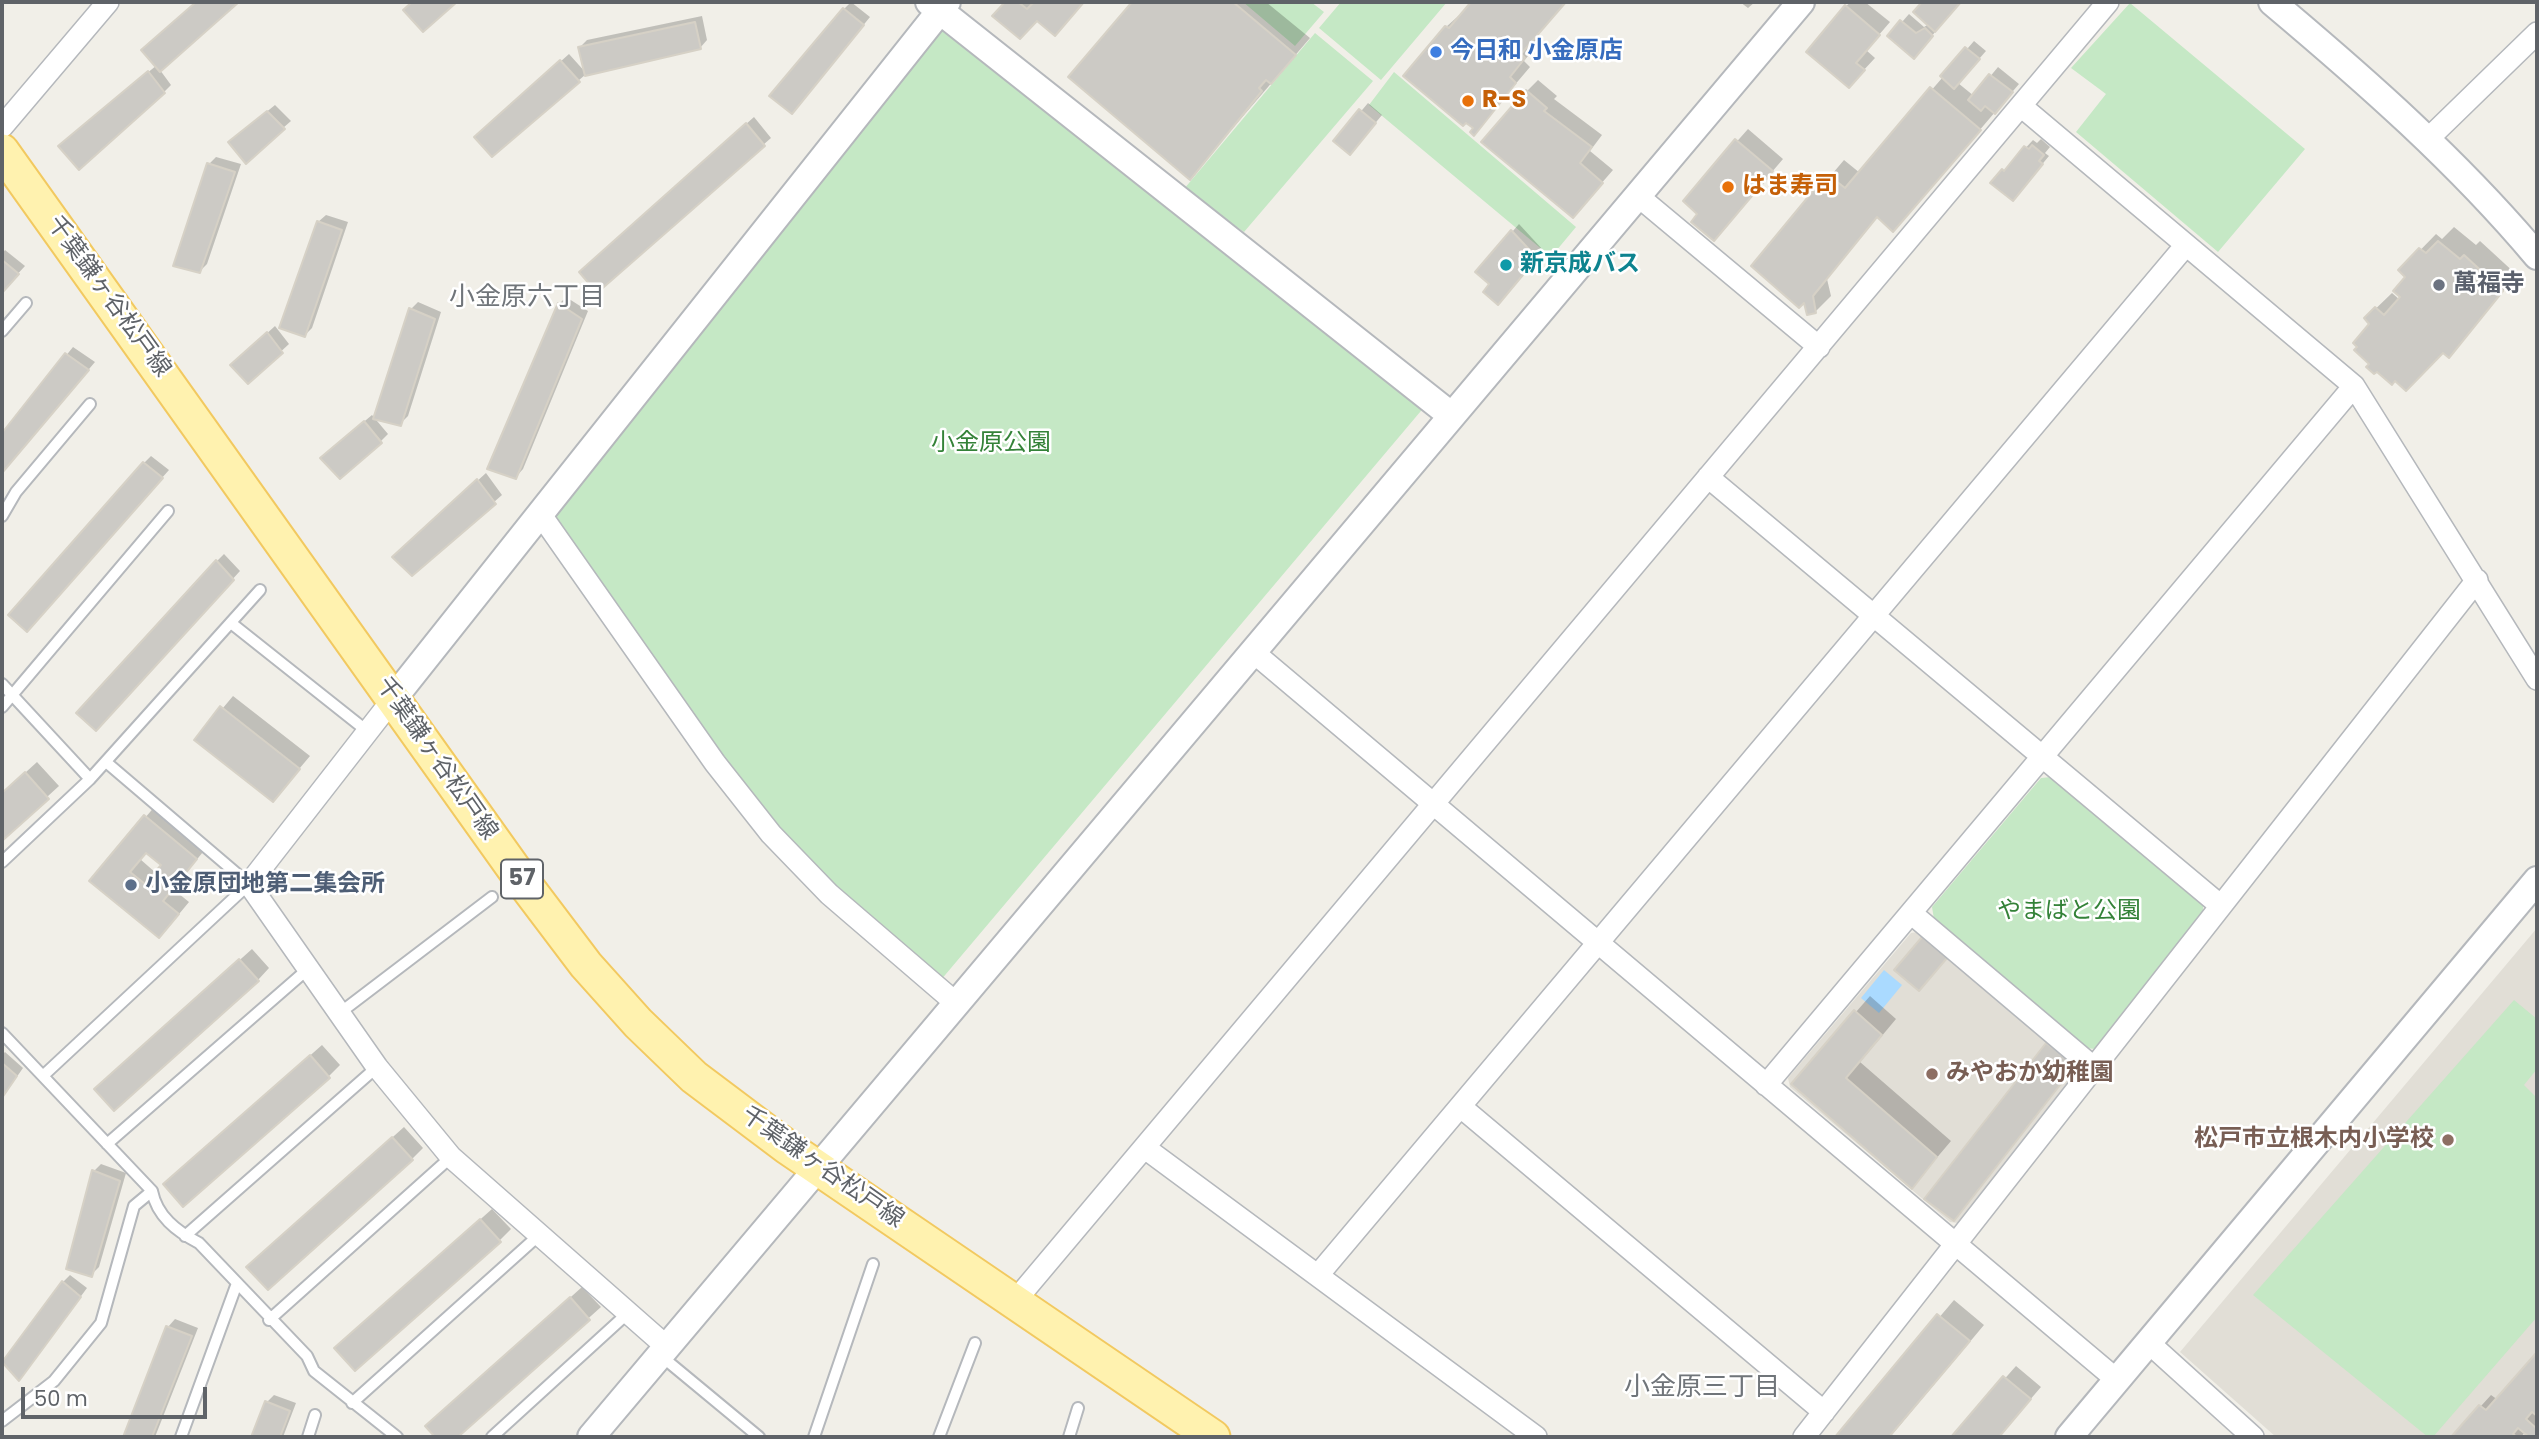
<!DOCTYPE html>
<html>
<head>
<meta charset="utf-8">
<style>
	body { margin:0 }
	#map { position:relative; width:2539px; height:1439px; overflow:hidden; background:#f1efe8; font-family:Poppins,sans-serif }
	canvas { display:block }
	.frame { position:absolute; inset:0; border:4px solid #5f6368; pointer-events:none }
	.scale { position:absolute; left:21px; top:1387px; width:186px; height:32px; box-sizing:border-box; border:4px solid #5f6368; border-top:0; padding-left:9px; font-size:21px; line-height:24px; white-space:nowrap; color:#5f6368; -webkit-text-stroke:5px #fff; paint-order:stroke }
</style>
</head>
<body>
<div id="map">
<canvas width="2539" height="1439"></canvas>
<div class="frame"></div>
<div class="scale">50 m</div>
</div>
<script>
const context = document.querySelector('canvas').getContext('2d');
context.lineJoin = 'round';
function paint(path, color) {
  context.fillStyle = color;
  context.fill(path, 'evenodd');
}
function stroke(path, color, width, dash) {
  context.strokeStyle = color;
  context.lineWidth = width;
  context.lineCap = dash ? 'butt' : 'round';
  context.setLineDash(dash || []);
  context.stroke(path);
}
function label(font, color, halo, rows, align = 'center') {
  context.font = font + ' Poppins,"Noto Sans JP",sans-serif';
  context.lineWidth = 5;
  context.setLineDash([]);
  context.textBaseline = 'middle';
  context.strokeStyle = halo;
  context.fillStyle = color;
  for (const [text, x, y, turn = 0] of rows) {
    context.save();
    context.translate(x, y);
    context.rotate((+turn || 0) * Math.PI / 180);
    context.textAlign = isNaN(turn) ? turn : align;
    if (halo) context.strokeText(text, 0, 0);
    context.fillText(text, 0, 0);
    context.restore();
  }
}
const education = new Path2D(`
	M2537 928V1437H2276L2180 1352Z
	M1924 931 2077 1061V1071L1958 1223 1950 1222 1790 1087 1788 1078 1911 933Z`);
const green = new Path2D(`
	M1243 2H1311L1324 12 1295 46Z
	M1341 2H1447L1381 80 1319 28Z
	M2130 3 2305 149 2218 252 2076 132 2106 94 2071 68Z
	M940 11 1431 399 935 987 801 865 541 515Z
	M1315 33 1373 81 1244 232 1184 189Z
	M1394 72 1576 227 1551 257 1369 105Z
	M2051 777 2203 904V913L2095 1049 2086 1048 1934 919 1932 907 2041 778Z
	M2514 1000 2537 1019V1069L2524 1085 2537 1098V1317L2433 1437H2428L2253 1295Z`);
const water = new Path2D(`
	M1884 970 1902 985 1879 1013 1861 998Z`);
const shadow = new Path2D(`
	M198 2H237L160 70 171 85 164 92 67 139 157 65 150 43Z
	M851 2 870 17 799 104 844 9Z
	M1007 2H1084L1066 22 995 16Z
	M1134 2H1266L1310 38 1190 178 1070 77Z
	M1474 2H1566L1534 38 1539 42 1524 61 1530 67 1474 133 1475 128 1446 27Z
	M1740 2H1755L1748 8Z
	M1851 2H1865L1890 22 1866 50 1875 58 1849 86 1846 6Z
	M1924 2H1960L1921 49 1902 22 1909 14 1924 27 1929 24 1915 12Z
	M702 16 707 40 700 48 585 75 492 154 484 130 569 54 587 74 580 47 587 40Z
	M1974 41 1986 51 1958 83 1974 96 1998 67 2019 84 1908 214 1878 216 1827 279 1831 296 1815 312 1805 300 1754 266 1844 160 1860 173Z
	M1538 80 1557 96 1554 99 1602 135 1590 151 1613 170 1573 216 1527 91Z
	M1368 103 1382 115 1357 145 1336 141Z
	M275 105 291 121 283 128 238 135Z
	M754 117 771 138 763 145 588 264Z
	M1748 129 1783 159 1725 227 1700 214 1685 200Z
	M2041 139 2050 147 2045 153 2049 156 2020 191 1993 183 2033 140 2037 143Z
	M216 157 241 164 207 264 200 271 209 164Z
	M326 215 348 222 312 328 305 335 318 222Z
	M1519 224 1543 250 1505 295 1478 271Z
	M2454 227 2476 245 2480 241 2517 275 2449 355 2443 351 2371 364 2359 347 2372 324 2366 318 2392 293 2400 300 2407 277 2401 270 2436 234 2442 239Z
	M5 250 25 266 2 291V254Z
	M566 297 588 311 523 469 516 477 559 304Z
	M418 302 441 312 408 416 400 424 411 309Z
	M275 326 289 344 248 382 240 358Z
	M73 347 95 362 2 472V435Z
	M372 415 388 434 380 442 330 450Z
	M151 456 169 470 34 622 144 463Z
	M486 473 502 495 412 574 401 550Z
	M224 554 240 571 103 722 217 561Z
	M233 696 310 756 273 800 197 739Z
	M37 762 59 786 2 838V794Z
	M156 805 207 847 173 889 189 902 170 925 92 880ZM147 851 163 865 156 873 140 859Z
	M252 949 269 968 258 980 108 1078Z
	M1870 996 1896 1019 1860 1062 1951 1141 1912 1187 1793 1084Z
	M2058 1033 2085 1053 1954 1219 2047 1044Z
	M322 1045 340 1065 328 1077 177 1173Z
	M5 1052 23 1068 2 1098V1055Z
	M404 1127 423 1148 412 1159 260 1256Z
	M101 1164 126 1173 99 1267 91 1275 94 1171Z
	M492 1209 511 1229 499 1241 348 1337Z
	M70 1275 87 1288 26 1371 63 1282Z
	M582 1287 601 1307 456 1437H437L427 1426Z
	M1954 1300 1984 1325 1890 1437H1838Z
	M175 1319 198 1328 155 1437H125L168 1327Z
	M2537 1355V1437L2525 1432 2521 1437H2453L2491 1395 2498 1400Z
	M2016 1366 2041 1387 1998 1437H1953Z
	M274 1395 296 1403 283 1437H252L267 1402Z`);
const building = new Path2D(`
	M196 2H239L160 72 141 50Z
	M412 2H457L423 32 403 10Z
	M1005 2H1018L1027 9 1034 2H1084L1055 36 1037 21 1020 39 992 16Z
	M1132 2H1233L1296 55 1271 84 1266 80 1259 88 1262 91 1190 180 1068 77Z
	M1471 2H1566L1521 54 1525 58 1510 77 1516 83 1474 136 1470 132 1473 128 1466 123 1463 126 1403 76 1445 26 1449 28Z
	M1922 2H1961L1935 32 1913 12Z
	M1845 5 1880 35 1856 63 1865 70 1849 88 1806 52Z
	M843 8 864 25 792 114 769 96Z
	M1900 20 1916 33 1925 28 1933 36 1914 59 1887 36Z
	M695 22 701 49 585 76 578 47Z
	M1965 47 1980 59 1954 89 1940 76Z
	M560 60 580 82 492 157 474 137Z
	M148 71 165 93 79 170 58 146Z
	M1989 74 2013 92 1995 114 1985 106 1981 111 1968 100Z
	M1930 87 1981 130 1893 232 1877 217 1813 296 1816 313 1807 315 1804 303 1799 308 1751 266 1827 174 1845 188Z
	M1526 90 1547 108 1544 111 1592 147 1580 163 1603 183 1573 218 1481 142Z
	M1359 109 1376 123 1350 155 1333 141Z
	M267 111 285 129 246 164 228 142Z
	M746 123 765 146 597 293 579 272Z
	M1735 139 1773 171 1714 241 1691 222 1697 214 1683 201Z
	M2032 145 2044 155 2039 161 2043 164 2013 201 1990 183 2002 169 2004 171 2024 146 2029 149Z
	M207 163 235 172 200 273 173 266Z
	M317 221 342 230 305 337 279 328Z
	M1511 230 1537 258 1498 305 1483 292 1489 284 1475 272Z
	M2438 241 2460 259 2464 255 2503 291 2449 358 2443 353 2406 391 2395 381 2392 385 2377 372 2374 374 2366 367 2369 364 2354 350 2357 347 2353 343 2369 324 2364 318 2375 307 2384 315 2400 297 2393 291 2405 277 2398 270 2419 248 2426 253Z
	M2 260 19 274 2 293Z
	M558 303 582 319 516 479 487 469Z
	M409 308 435 319 401 426 373 419Z
	M267 332 283 353 248 384 230 365Z
	M65 353 89 370 2 473V433Z
	M364 421 382 443 340 479 320 458Z
	M143 462 163 478 27 632 8 615Z
	M477 479 496 504 412 576 392 557Z
	M216 560 234 580 96 731 76 713Z
	M220 706 300 769 273 802 194 740Z
	M25 772 49 799 2 841V793Z
	M144 815 197 859 163 901 179 914 159 938 89 881ZM146 853 161 865 145 884 130 872Z
	M1922 937 1947 958 1919 991 1894 970Z
	M239 959 259 981 114 1111 94 1089Z
	M1854 1010 1882 1035 1846 1078 1937 1157 1912 1189 1791 1084Z
	M2046 1043 2053 1048 2056 1044 2076 1060 2074 1067 1954 1221 1924 1199Z
	M310 1055 330 1078 183 1207 163 1184Z
	M2 1063 17 1076 2 1098Z
	M392 1137 413 1160 268 1290 246 1267Z
	M92 1170 120 1181 92 1277 66 1269Z
	M480 1219 501 1242 355 1371 334 1348Z
	M62 1281 81 1297 19 1381 2 1362Z
	M570 1297 590 1320 458 1437H435L425 1426Z
	M1937 1314 1970 1341 1889 1437H1835Z
	M166 1326 192 1336 152 1437H123Z
	M2537 1352V1416L2532 1412 2526 1419 2537 1429V1437H2529L2518 1428 2513 1434 2517 1437H2451L2479 1405 2486 1410Z
	M2003 1376 2031 1399 1999 1437H1951Z
	M265 1401 290 1411 280 1437H251Z`);
const service = new Path2D(`
	M2 331 26 303
	M2 516 16 492 90 404
	M231 623 367 731
	M2 684 90 779
	M2 707 168 511
	M2 862 90 779 260 590
	M341 1012 492 897
	M2 1033 152 1191C157 1216 176 1231 199 1243L307 1356 314 1371 397 1437
	M45 1074 249 884 106 762
	M107 1144 309 968
	M185 1236 377 1067
	M269 1320 451 1157
	M660 1355 759 1437
	M352 1403 538 1236
	M2 1421 54 1381 101 1323 134 1206 152 1191
	M181 1437 236 1286
	M308 1437 315 1415
	M492 1437 629 1312
	M814 1437 873 1264
	M939 1437 975 1343
	M1069 1437 1078 1408`);
const minor = new Path2D(`
	M2021 106 2354 386 2537 679
	M2 127 108 2
	M2428 139 2537 33
	M1638 196 1819 347
	M1708 477 2221 906
	M541 515 715 763 771 834 829 894 957 1004
	M1252 651 2117 1380
	M393 699 249 884 377 1067 451 1157 667 1347
	M1911 913 2093 1067
	M1766 1085 2354 386
	M1461 1107 1824 1412
	M1145 1148 1536 1437
	M1318 1275 2186 245
	M1015 1301 2108 2
	M2149 1343 2253 1437
	M1804 1437 2477 580`);
const tertiary = new Path2D(`
	M929 2 1452 416
	M2272 2C2366 81 2458 162 2537 256
	M393 699 947 2
	M591 1437 1801 2
	M2069 1437 2537 880`);
const primary = new Path2D(`
	M2 151 524 883 586 965 638 1023 694 1077 787 1147 1213 1437`);
const markers = [
	[1436,52,7,"#3f7fe0"],
	[1468,101,7,"#e8710a"],
	[1728,187,7,"#e8710a"],
	[1506,265,7,"#0f9aa8"],
	[2439,285,7,"#6b7280"],
	[131,885,7,"#5c6f8a"],
	[1932,1074,7,"#8d6e63"],
	[2448,1140,7,"#8d6e63"]
];
const shields = [
	[522,879,42]
];
const shieldNames = [
	["57",522,879]
];
const shopNames = [
	["今日和 小金原店",1450,52]
];
const foodNames = [
	["R-S",1482,101],
	["はま寿司",1742,187]
];
const cultureNames = [
	["新京成バス",1520,265]
];
const worshipNames = [
	["萬福寺",2453,285]
];
const streetNames = [
	["千葉鎌ヶ谷松戸線",108,297,54],
	["千葉鎌ヶ谷松戸線",436,759,55],
	["千葉鎌ヶ谷松戸線",822,1168,35]
];
const parkNames = [
	["小金原公園",991,444],
	["やまばと公園",2069,912]
];
const serviceNames = [
	["小金原団地第二集会所",145,885]
];
const educationNames = [
	["みやおか幼稚園",1946,1074],
	["松戸市立根木内小学校",2434,1140,"right"]
];
const neighbourhoodNames = [
	["小金原六丁目",527,298],
	["小金原三丁目",1702,1388]
];
paint(education, '#e1ded6');
paint(green, '#c5e8c5');
paint(water, '#aadaff');
paint(shadow, '#0003');
paint(building, '#cccac5');
stroke(building, '#d6d1c6', 2);
stroke(service, '#b5b8bc', 14);
stroke(minor, '#b5b8bc', 24);
stroke(tertiary, '#b5b8bc', 30);
stroke(primary, '#f2c960', 37);
stroke(service, '#fff', 10);
stroke(minor, '#fff', 21);
stroke(tertiary, '#fff', 26);
stroke(primary, '#fff2af', 33);
for (const [x, y, r, color] of markers) {
  const dot = new Path2D();
  dot.arc(x, y, r, 0, 2 * Math.PI);
  context.fillStyle = color;
  context.fill(dot);
  stroke(dot, '#fff', 2.5);
}
for (const [x, y, w] of shields) {
  const box = new Path2D();
  box.roundRect(x - w / 2, y - 19.5, w, 39, 5);
  context.fillStyle = '#fff';
  context.fill(box);
  stroke(box, '#5f6368', 2);
}
label('bold 23px', '#5f6368', null, shieldNames);
label('bold 24px', '#366cbe', '#fff', shopNames, 'left');
label('bold 24px', '#c56008', '#fff', foodNames, 'left');
label('bold 24px', '#0d838f', '#fff', cultureNames, 'left');
label('bold 24px', '#5b616d', '#fff', worshipNames, 'left');
label('24px', '#5f6368', '#fff', streetNames);
label('24px', '#348238', '#fff', parkNames);
label('bold 24px', '#4e5e75', '#fff', serviceNames, 'left');
label('bold 24px', '#785e54', '#fff', educationNames, 'left');
label('26px', '#70757a', '#fff', neighbourhoodNames);
</script>
</body>
</html>
